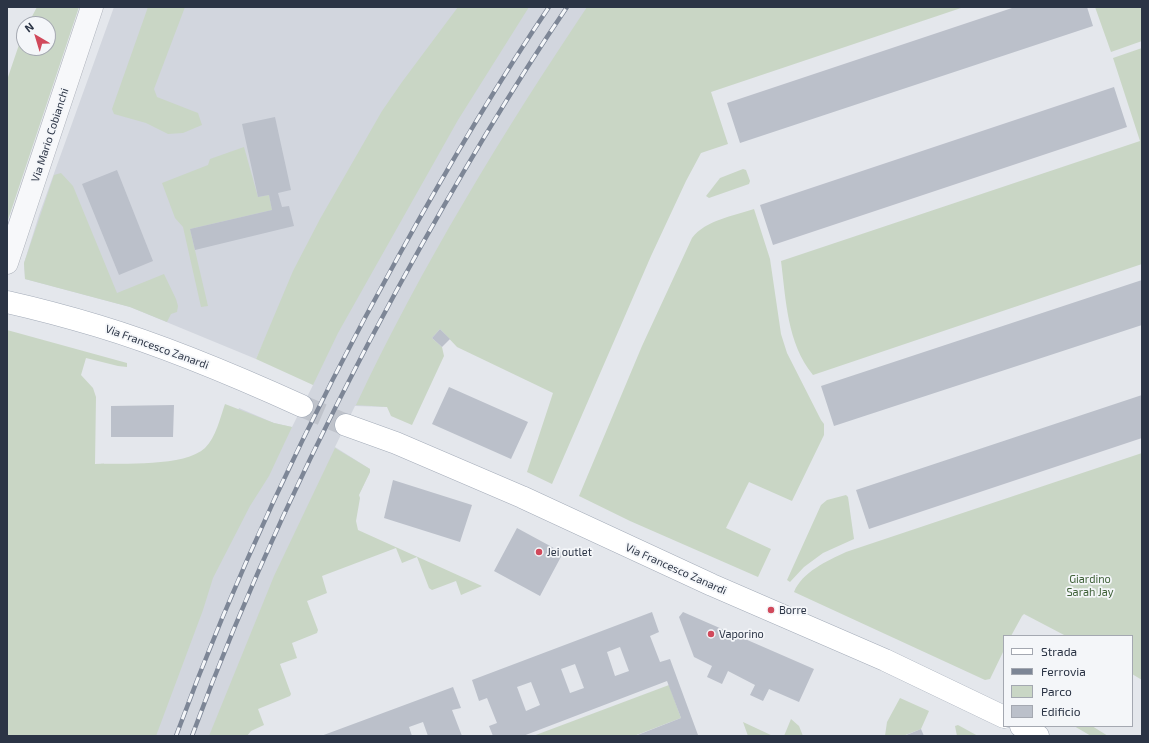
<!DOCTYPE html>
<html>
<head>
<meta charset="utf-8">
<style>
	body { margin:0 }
	#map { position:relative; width:1149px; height:743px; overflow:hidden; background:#e4e7ec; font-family:"Exo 2",sans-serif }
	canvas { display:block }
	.frame { position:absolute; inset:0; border:8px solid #2b3445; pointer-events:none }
	.legend { position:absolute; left:1003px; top:635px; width:130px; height:92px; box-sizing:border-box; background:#f4f6f9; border:1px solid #a4a8b1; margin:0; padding:5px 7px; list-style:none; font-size:12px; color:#2b3445 }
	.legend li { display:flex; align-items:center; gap:8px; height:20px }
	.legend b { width:20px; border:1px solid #a4a8b1 }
	.north { position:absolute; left:16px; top:16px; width:40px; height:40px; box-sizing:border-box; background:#f4f6f9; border:1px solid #a4a8b1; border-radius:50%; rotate:322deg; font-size:11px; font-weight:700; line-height:16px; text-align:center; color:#2b3445 }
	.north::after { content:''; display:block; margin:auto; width:14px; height:18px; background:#d1495b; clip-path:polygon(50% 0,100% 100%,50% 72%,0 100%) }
</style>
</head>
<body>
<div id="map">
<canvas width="1149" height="743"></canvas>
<div class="frame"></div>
<ul class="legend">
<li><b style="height:5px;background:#fff"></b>Strada</li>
<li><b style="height:5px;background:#7d8696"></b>Ferrovia</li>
<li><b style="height:11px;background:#c9d6c5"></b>Parco</li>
<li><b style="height:11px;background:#bbc0ca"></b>Edificio</li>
</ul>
<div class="north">N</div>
</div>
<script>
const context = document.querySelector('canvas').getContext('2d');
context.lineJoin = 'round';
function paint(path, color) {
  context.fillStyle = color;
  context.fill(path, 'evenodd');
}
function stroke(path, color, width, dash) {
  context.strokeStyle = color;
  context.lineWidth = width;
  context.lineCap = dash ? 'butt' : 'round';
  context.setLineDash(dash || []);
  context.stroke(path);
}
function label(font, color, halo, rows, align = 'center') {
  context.font = font + ' "Exo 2",sans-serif';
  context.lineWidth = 3.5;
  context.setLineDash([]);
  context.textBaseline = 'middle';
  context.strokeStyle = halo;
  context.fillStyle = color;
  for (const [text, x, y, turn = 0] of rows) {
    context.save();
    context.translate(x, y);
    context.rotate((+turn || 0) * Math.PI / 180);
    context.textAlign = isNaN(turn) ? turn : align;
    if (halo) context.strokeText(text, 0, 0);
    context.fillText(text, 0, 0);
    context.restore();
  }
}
const built = new Path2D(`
	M114 7H658L437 326 387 407 355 406 335 447 370 469V472L239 736H102L239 408 274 423 292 427 313 385 267 335 256 359 130 307 25 279 24 263 39 215Z`);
const green = new Path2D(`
	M37 7H79L7 223V80L24 30V48H48V24H28Z
	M148 7H185L154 89 157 97 198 113 202 125 183 133 168 134 146 123 114 114 112 109Z
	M458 7H529L458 120 338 333 313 385 256 359 293 271 320 219 382 111 402 82Z
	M587 7H964L711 92 728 144 701 153 686 181 651 256 552 484 527 472 553 393 457 347 440 329 432 338 442 347 444 356 412 425 391 416 387 407 356 405C421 267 502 134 587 7Z
	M1095 7H1142V41L1111 52Z
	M1142 48V264L813 375C787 343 786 300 781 261L1140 141 1113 58Z
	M244 147 258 197 269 195 272 210 190 229 208 306 201 307 183 227 175 218 162 183 208 165 210 159Z
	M743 169 746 170 750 181 749 184 709 198 706 196 720 178Z
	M61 173 73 186 117 293 164 274 176 299 178 306 177 312 171 314 167 322 130 307 25 279 24 263 54 175Z
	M754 209 770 259 781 334 787 353 821 420 824 424V435L792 501 749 482 726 528 771 549 758 577 630 521 579 496 642 346 692 238C706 220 733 216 754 209Z
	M7 330 127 363V367L118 366 86 358 81 375 93 388 96 397 95 464C122 463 185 467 205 448 216 437 220 418 225 404L274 423 292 427 269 476 250 506 213 578 203 610 156 736H7Z
	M335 448 370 469V472L359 495 360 498 356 521 358 530 482 586 461 595 456 581 432 590 429 588 417 557 402 563 396 548 322 576 327 593 307 601 318 630 317 633 292 643 297 658 280 664 291 694 290 696 258 709 264 725 251 731 247 736H209L274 576Z
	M1142 453V680L1132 674V636H1066L1024 614 1022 616 1011 636H1004V650L990 679 985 680 794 592C802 572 827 561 846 552Z
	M846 495 848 497 854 539 823 553 804 567 790 582 787 580 821 505 827 500Z
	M669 685 681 718 634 736H533Z
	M900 698 929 711 921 729 903 736H885L887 722Z
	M791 719 799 726 803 736H784Z
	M743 722 773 736H748Z
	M958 725 978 736H957L955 726Z
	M1074 726H1092L1108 736H1091Z`);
const building = new Path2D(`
	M1015 7H1087L1093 26 740 143 727 103Z
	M1114 87 1127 127 773 245 760 205Z
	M275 117 291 190 278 193 282 207 289 206 294 226 195 250 190 229 272 210 269 195 258 197 242 124Z
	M117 170 153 261 119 275 82 184Z
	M1142 280V325L834 426 821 386Z
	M440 329 450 339 442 347 432 338Z
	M449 387 528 422 511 459 432 424Z
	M1142 395V438L869 529 856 490Z
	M174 405 173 437H111V406Z
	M393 480 472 505 460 542 384 518Z
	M517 528 563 553 540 596 494 571Z
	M652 612 659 632 650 636 660 662 670 659 698 735 635 736 681 718 667 681 523 736H493L489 726 497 723 487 698 479 701 472 680ZM620 647 629 671 615 676 607 652ZM575 664 584 688 570 693 561 669ZM531 682 540 705 526 711 517 687Z
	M683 612 814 669 799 702 769 689 763 701 750 695 755 685 728 671 722 684 707 677 712 666 694 657 679 617Z
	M453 687 461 708 452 710 462 736H428L423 722 409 727 412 736H321Z
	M921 729 924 736H904Z`);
const majorTunnel = new Path2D(`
	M302 406 346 425`);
const minor = new Path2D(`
	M7 263 92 7`);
const major = new Path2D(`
	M7 302C38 309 68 317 98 326 168 347 236 376 302 406
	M346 425 396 443 522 497 712 585 885 660 1004 717
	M1021 726 1038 736`);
const rail = new Path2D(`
	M176 736C237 570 312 412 398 257 445 172 494 88 549 7
	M192 736C249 581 320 431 399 286 451 191 506 97 567 7`);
const markers = [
	[539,552,4,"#d1495b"],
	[771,610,4,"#d1495b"],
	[711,634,4,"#d1495b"]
];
const streetNames = [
	["Via Mario Cobianchi",50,135,-72],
	["Via Francesco Zanardi",157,347,20],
	["Via Francesco Zanardi",676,569,24]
];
const poiNames = [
	["Jei outlet",547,552],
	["Borre",779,610],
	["Vaporino",719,634]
];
const parkNames = [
	["Giardino",1090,579],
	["Sarah Jay",1090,592]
];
paint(built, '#d2d6de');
paint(green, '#c9d6c5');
paint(building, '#bbc0ca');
stroke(majorTunnel, '#bfc3cb', 22, [22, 11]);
stroke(minor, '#a9aeb7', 23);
stroke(major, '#a3abb8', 23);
stroke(minor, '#f7f8fa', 22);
stroke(major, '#fff', 22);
stroke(rail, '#7d8696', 4.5);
stroke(rail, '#f4f6f9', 3, [9]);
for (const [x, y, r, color] of markers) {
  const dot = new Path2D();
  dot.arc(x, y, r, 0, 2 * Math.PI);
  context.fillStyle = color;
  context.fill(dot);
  stroke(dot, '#f4f6f9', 1.5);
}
label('11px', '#2b3445', '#f4f6f9', streetNames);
label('11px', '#2b3445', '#f4f6f9', poiNames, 'left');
label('11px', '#3f6138', '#f4f6f9', parkNames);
</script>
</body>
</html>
